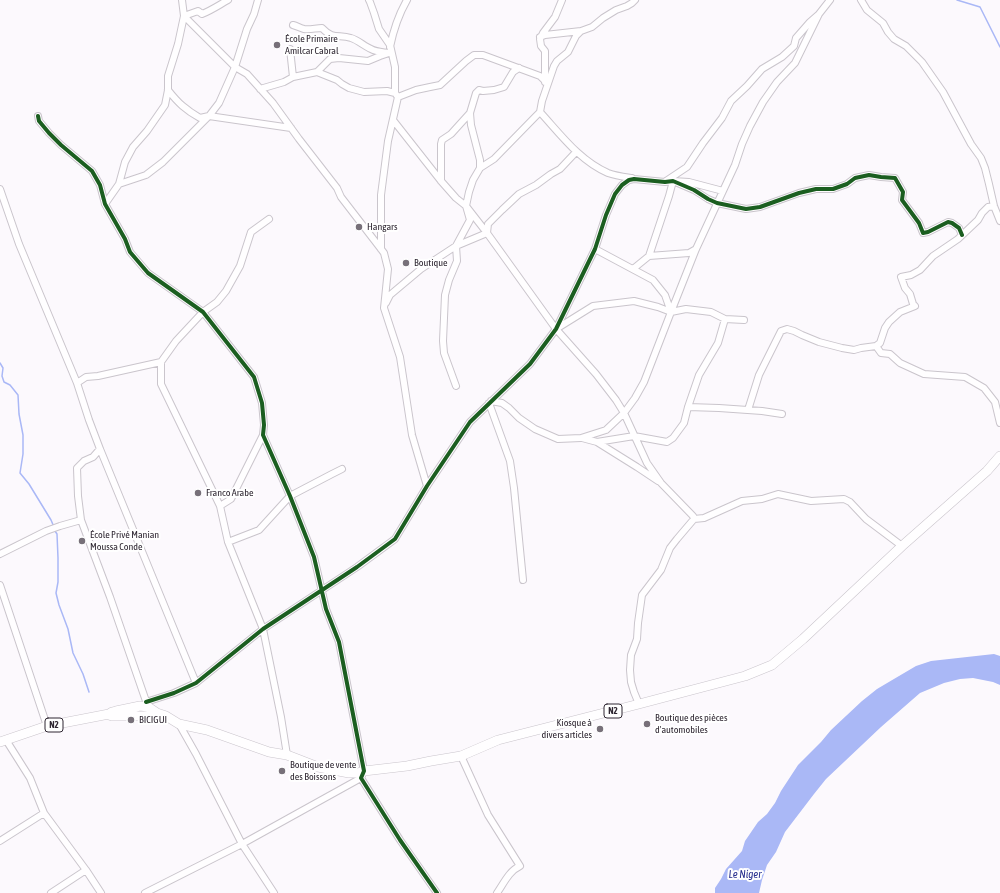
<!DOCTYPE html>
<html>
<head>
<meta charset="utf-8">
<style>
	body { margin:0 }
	canvas { display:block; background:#fcf9fd }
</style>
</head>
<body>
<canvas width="1000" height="893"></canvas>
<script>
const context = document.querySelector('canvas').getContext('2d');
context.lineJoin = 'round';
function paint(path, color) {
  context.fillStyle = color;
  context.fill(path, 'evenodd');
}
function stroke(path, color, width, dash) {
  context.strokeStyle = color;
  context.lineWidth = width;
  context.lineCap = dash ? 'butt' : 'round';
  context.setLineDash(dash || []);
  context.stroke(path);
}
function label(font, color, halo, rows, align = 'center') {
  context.font = font + ' "Asap Condensed",sans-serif';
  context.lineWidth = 4;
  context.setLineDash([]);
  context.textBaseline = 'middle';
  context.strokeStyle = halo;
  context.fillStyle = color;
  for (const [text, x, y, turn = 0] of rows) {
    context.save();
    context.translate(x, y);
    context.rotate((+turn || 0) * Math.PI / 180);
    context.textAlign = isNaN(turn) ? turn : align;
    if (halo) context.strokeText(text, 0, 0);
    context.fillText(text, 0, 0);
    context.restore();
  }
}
const water = new Path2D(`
	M994 654 1000 656V685L993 682 973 678 960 679 944 683 920 693 881 727 826 779 814 794 785 832 776 852 767 865 762 880 759 893H715V888L721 879 726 869 742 851 745 841 758 822 767 814 775 803 781 791 798 765 821 742 831 730 862 701 877 689 899 676 916 666 931 661Z`);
const stream = new Path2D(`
	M957 0 980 7 1000 47
	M0 363 3 368 2 376 4 382 10 385 18 395 19 414 23 435V454L20 473 29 484 51 520 54 527
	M55 531 57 534 58 558V582L56 593 59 605 68 629 73 653 83 674 89 692`);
const minor = new Path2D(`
	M182 0 184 16 235 67 247 74 273 103 299 139 337 188 341 197 381 249 384 253 388 269 384 308 400 357 412 435 427 486
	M369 0 370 2 374 13 379 29 390 45 395 67V93L398 97 388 141 381 195V249
	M861 0 867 10 883 23 888 32 894 39 906 46 922 62 943 92 971 144 981 158 985 168 989 184 994 206 1000 221
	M293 25C297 26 300 28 304 29 310 30 316 28 322 28 333 40 339 34 351 38 358 40 364 46 371 49 376 52 383 52 389 53L380 56 368 61 339 58 330 59 317 72
	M540 37 545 35 581 31
	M390 47C393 32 399 14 407 0
	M290 49 293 77
	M545 82V51L541 46 540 39 543 33 555 17 562 0
	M260 89 284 82 293 77 317 72 337 80 342 84 349 88 364 92 387 91 395 93
	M168 90C178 103 186 110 200 118L209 116 291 128
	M398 97 416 90 430 87 440 85 466 61 474 55H483L540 76 544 80
	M38 116 39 121 49 133 61 145 92 171 100 185 105 204 125 239 130 252 148 273 203 312 254 377 262 403 264 425 263 435 290 496 314 557 326 609 339 642 364 771 361 778 400 840 437 893
	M393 120 441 181 456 198 466 206 487 233 556 329 596 374 616 400 624 413 647 463 661 483 693 516 694 519 704 518 742 501 762 499 778 494 811 501 844 499 850 502 866 519 902 546
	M480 168V160L471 125 470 113 476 93 479 90 483 91 494 90 504 87 513 72 519 68
	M632 178C625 177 616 176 608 173 580 161 561 135 540 112L542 101 554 66 557 61 568 52 576 36 581 31 592 27 603 18 616 10 627 6 632 3 635 0
	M441 181V144L442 140 451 134 470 113
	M666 181 687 167 703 143 722 118 731 101 747 86 762 69 782 57 794 46 796 38 810 22 818 15
	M119 184 146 175 163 162 209 116 219 103 235 67 247 29 254 14 258 0
	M0 189 19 244 77 383 89 420 100 449 196 683
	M105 204 119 184 125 162 133 147 147 131 165 105 168 90V76L178 44 184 16 198 11 202 14C212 10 219 5 228 0
	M595 249 653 280 665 295 671 312
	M649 256 689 253 696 249
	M633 269 649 256 669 196 673 181 689 182 723 191
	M386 303 390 295 421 269 456 246 487 233 488 224 502 210 519 194 536 185 551 174 560 169 576 152
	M556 329 593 306 634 301 658 307 671 312 686 309 711 312 725 319 744 320
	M876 346 881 353 890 354 900 363 924 374 965 377 984 388 995 402 1000 423
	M161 362V384L220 506 228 542 263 629 281 717 287 755
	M77 383 86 377 98 376 161 362 176 341 203 312 217 302 226 291 240 266 251 232 269 219
	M456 386 444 353 443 341 445 295 449 280 457 261 456 246 470 220 466 206 469 192 473 180 480 168 494 159 536 116 540 112
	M491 401 502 403 509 408 519 418 535 429 558 439 581 438 606 430 624 413 635 398 644 382 671 312 696 249 735 165 742 144 750 126 763 102 777 82 795 63 819 14 830 0
	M489 403 510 461 514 488 523 580
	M688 407 719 408 762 411 782 414
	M748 410 759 375 781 331 787 329 794 331 802 335 819 342 842 348 854 350 861 348 876 346 880 343 885 328 889 322 900 312 915 306 913 304 910 294 905 288 901 277 911 275 920 270 933 256 958 239 978 220 982 213 988 207 994 206
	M582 438 597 442 634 436 667 442 673 438 684 423 688 407 699 375 718 343 725 319
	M597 442 637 467 658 481
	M100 449 93 457 84 461 77 468 78 496 81 520 110 597 147 704
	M220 506 231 499 263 435
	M228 542 259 530 290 496 332 474 342 469
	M0 554 46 531 60 526 81 520
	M0 585 47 726
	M146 702 174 693 196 683 263 629 357 567 395 539 427 486 470 422 530 364 556 329 595 249 606 215 615 194 622 185 629 180 634 179 665 182 673 181 694 190 708 199 717 203 746 209 760 207 799 193 816 189H833L847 184 855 178 869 175 881 177 895 178 903 192 902 200 919 223 923 233 928 232 948 222 952 223 959 228 962 235
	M639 704 634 692 631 682 630 670 631 655 637 639 638 623 642 595 661 570 670 548 677 539 694 519
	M179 724 196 754 242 844 274 893
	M6 740 30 778 44 813 86 870 101 893
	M461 756 488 815 520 866C509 871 504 883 497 893
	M0 841 44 813
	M51 893 86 870
	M145 893 242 844 361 778`);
const highway = new Path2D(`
	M109 715 112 716H149L157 713
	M0 742 47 726 109 714 112 712 116 711 140 706 148 707 157 713 166 716 179 724 207 730 269 752 287 755 318 767 349 773H358L364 771 407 766 431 761 461 756 498 740 639 704 745 676 772 665 803 639 902 546 987 471 1000 456`);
const cycleway = new Path2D(`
	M38 116 39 121 49 133 61 145 92 171 100 185 105 204 125 239 130 252 148 273 203 312 254 377 262 403 264 425 263 435 290 496 314 557 326 609 339 642 364 771 361 778 400 840 437 893
	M146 702 174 693 196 683 263 629 357 567 395 539 427 486 470 422 530 364 556 329 595 249 606 215 615 194 622 185 629 180 634 179 665 182 673 181 694 190 708 199 717 203 746 209 760 207 799 193 816 189H833L847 184 855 178 869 175 881 177 895 178 903 192 902 200 919 223 923 233 928 232 948 222 952 223 959 228 962 235`);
const markers = [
	[277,45,4,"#777079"],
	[359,227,4,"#777079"],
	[406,263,4,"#777079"],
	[198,493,4,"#777079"],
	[82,541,4,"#777079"],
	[131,720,4,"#777079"],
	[647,724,4,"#777079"],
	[600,729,4,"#777079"],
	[282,771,4,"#777079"]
];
const shields = [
	[613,711,18],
	[54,725,18]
];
const shieldNames = [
	["N2",613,711],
	["N2",54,725]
];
const poiNames = [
	["École Primaire",285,39],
	["Amilcar Cabral",285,51],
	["Hangars",367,227],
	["Boutique",414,263],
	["Franco Arabe",206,493],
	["École Privé Manian",90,535],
	["Moussa Conde",90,547],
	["Boutique des pièces",655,718],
	["d'automobiles",655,730],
	["BICIGUI",139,720],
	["Kiosque à",592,723,"right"],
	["divers articles",592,735,"right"],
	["Boutique de vente",290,765],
	["des Boissons",290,777]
];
const waterNames = [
	["Le Niger",745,875]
];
paint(water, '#aab8f6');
stroke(stream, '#aab8f6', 1.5);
stroke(minor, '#cac5cc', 8);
stroke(highway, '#cac5cc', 10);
stroke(minor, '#fffeff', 6);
stroke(highway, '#fffeff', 9);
stroke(cycleway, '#1b5e20', 4);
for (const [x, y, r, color] of markers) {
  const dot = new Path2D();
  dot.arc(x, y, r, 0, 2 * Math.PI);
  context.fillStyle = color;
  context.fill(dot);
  stroke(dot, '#fff', 1.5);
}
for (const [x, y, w] of shields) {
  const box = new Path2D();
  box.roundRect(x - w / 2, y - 7, w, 14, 3);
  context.fillStyle = '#fff';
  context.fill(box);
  stroke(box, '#2f2732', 1);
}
label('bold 9px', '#2f2732', null, shieldNames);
label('10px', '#2f2732', '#fff', poiNames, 'left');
label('italic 11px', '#252c8d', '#fff', waterNames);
</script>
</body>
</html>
